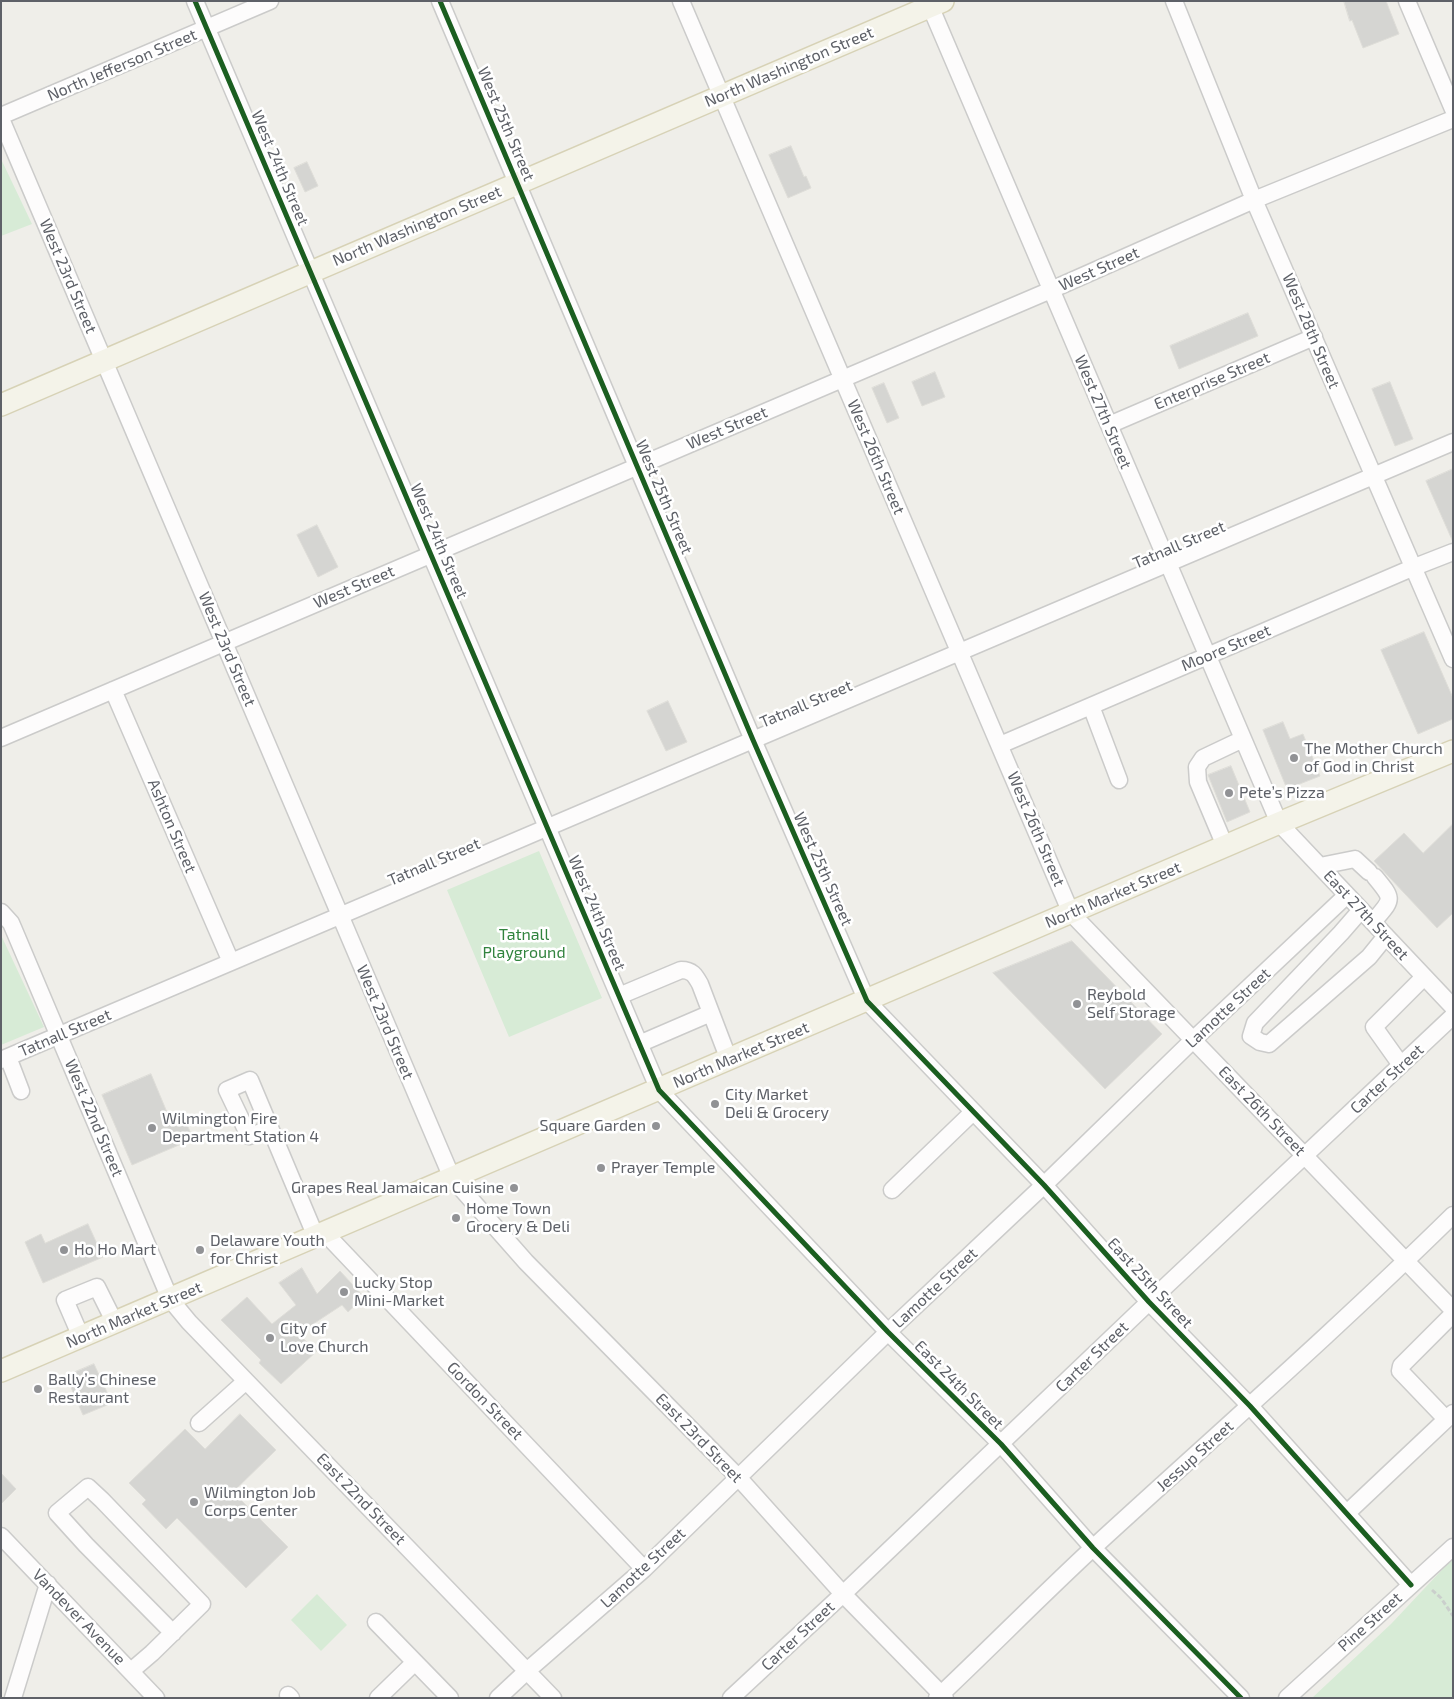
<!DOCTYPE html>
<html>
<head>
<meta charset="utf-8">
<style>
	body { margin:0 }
	#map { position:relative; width:1454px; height:1699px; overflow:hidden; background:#efeee9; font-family:"Exo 2",sans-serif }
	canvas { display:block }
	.frame { position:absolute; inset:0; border:2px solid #5e6168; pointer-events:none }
</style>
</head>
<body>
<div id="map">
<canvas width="1454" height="1699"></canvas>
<div class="frame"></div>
</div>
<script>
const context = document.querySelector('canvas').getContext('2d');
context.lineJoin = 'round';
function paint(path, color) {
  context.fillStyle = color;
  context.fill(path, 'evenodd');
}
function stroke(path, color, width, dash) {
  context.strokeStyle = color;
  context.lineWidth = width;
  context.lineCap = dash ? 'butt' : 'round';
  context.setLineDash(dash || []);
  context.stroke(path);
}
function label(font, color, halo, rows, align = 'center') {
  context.font = font + ' "Exo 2",sans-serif';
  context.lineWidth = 5;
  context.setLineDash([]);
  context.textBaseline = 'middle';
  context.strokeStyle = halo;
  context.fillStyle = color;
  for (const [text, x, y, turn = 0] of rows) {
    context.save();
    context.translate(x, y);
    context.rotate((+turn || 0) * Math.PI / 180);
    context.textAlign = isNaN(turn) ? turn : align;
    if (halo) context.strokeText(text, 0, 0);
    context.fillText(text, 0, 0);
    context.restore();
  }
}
const green = new Path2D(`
	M1 159 32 224 1 236Z
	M539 851 602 998 509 1037 447 890Z
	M1 935 44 1027 1 1045Z
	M1453 1558V1698H1312L1391 1624Z
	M317 1594 347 1625 321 1651 291 1620Z`);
const building = new Path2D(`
	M1344 1H1386L1399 34 1363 48 1352 20 1350 21Z
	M791 146 804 177 806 176 811 188 788 198 769 155Z
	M307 162 318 186 305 192 294 168Z
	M1248 313 1258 336 1179 369 1170 346Z
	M935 372 945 397 922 406 912 382Z
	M1390 382 1413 439 1395 446 1372 389Z
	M884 383 899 418 887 423 872 388Z
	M1453 469V542L1426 481Z
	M317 525 338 567 318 577 297 535Z
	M1424 632 1453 698V719L1418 734 1381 650Z
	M668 701 687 742 666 751 647 711Z
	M1283 722 1290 739 1303 734 1320 776 1287 789 1263 730Z
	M1231 766 1250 812 1227 822 1208 775Z
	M1453 824V913L1437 928 1374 861 1404 833 1423 853Z
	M1072 941 1162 1034 1105 1089 993 973Z
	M151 1074 169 1117 182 1112 193 1139 132 1165 102 1095Z
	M88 1224 103 1257 43 1283 25 1242 41 1234 45 1243Z
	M302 1268 317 1294 340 1271 364 1297 348 1312 342 1305 298 1334 317 1351 281 1384 259 1363 261 1360 221 1320 247 1297 272 1324 296 1305 279 1283Z
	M94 1364 112 1403 83 1415 66 1376Z
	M240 1414 276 1450 233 1492 288 1547 246 1588 177 1518 166 1529 142 1504 146 1500 129 1483 185 1429 205 1449Z
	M1 1473 16 1489 1 1504Z`);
const path = new Path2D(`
	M1432 1590 1441 1598 1453 1616`);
const minor = new Path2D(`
	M195 1 659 1090 888 1332 1001 1444 1093 1548 1241 1698
	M440 1 753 740 867 1001 1044 1185 1149 1302 1250 1406 1411 1585
	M681 1 1071 913 1453 1310
	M928 1 1279 823 1453 1007
	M1174 1 1254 200 1453 659
	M1407 1 1453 109
	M1 116 270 1
	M1 119 452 1178 526 1262 738 1477 843 1594 945 1698
	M1109 425 1314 337
	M113 690 231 962
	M1091 706 1119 780
	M1 738 1051 290 1254 200 1453 119
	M1000 745 1412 568 1453 552
	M1225 846 1198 782 1197 767 1203 758 1243 739
	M1320 866 1355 859 1369 872
	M1361 910 1341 933 1255 1023 1251 1036 1260 1042 1269 1044 1369 957 1386 936
	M1 912 11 923 14 930 170 1299 189 1322 553 1698
	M1373 922C1392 899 1395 901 1375 877
	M619 996 681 970C692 970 695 975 700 984L729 1060
	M639 1044 711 1013
	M8 1057 21 1091
	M1 1060 1453 442
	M1401 1065 1374 1027 1424 977
	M270 1129 249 1136 227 1090 250 1080 308 1218 316 1237
	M892 1190 973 1112
	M325 1233 644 1569
	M81 1337 65 1300 97 1287 115 1323
	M1446 1419 1400 1371 1401 1366 1453 1314
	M199 1423 246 1381
	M1347 1513 1453 1413
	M1 1536 156 1698
	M376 1622 450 1698
	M131 1671 152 1653 202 1604 102 1500 88 1487 57 1513 86 1545 173 1633
	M288 1695 291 1698
	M13 1698 48 1584
	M378 1698 415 1662
	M498 1698 528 1670 644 1569 888 1332 1044 1185 1194 1039 1347 895
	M731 1698 843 1594 1149 1302 1453 1016
	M937 1698C990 1648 1041 1596 1095 1546 1215 1436 1337 1329 1453 1215
	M1287 1698 1453 1547`);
const major = new Path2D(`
	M1 405 943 1
	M1 1371 1279 823 1453 751`);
const cycleway = new Path2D(`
	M195 1 659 1090 888 1332 1001 1444 1093 1548 1241 1698
	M440 1 753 740 867 1001 1044 1185 1149 1302 1250 1406 1411 1585`);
const markers = [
	[1294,758,5,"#919295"],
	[1229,793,5,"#919295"],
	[1077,1004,5,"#919295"],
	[715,1104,5,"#919295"],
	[656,1126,5,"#919295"],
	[152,1128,5,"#919295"],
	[601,1168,5,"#919295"],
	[514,1188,5,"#919295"],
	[456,1218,5,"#919295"],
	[64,1250,5,"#919295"],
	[200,1250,5,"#919295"],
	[344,1292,5,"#919295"],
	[270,1338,5,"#919295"],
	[38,1389,5,"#919295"],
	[194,1502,5,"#919295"]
];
const streetNames = [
	["North Jefferson Street",122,65,-23],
	["North Washington Street",789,67,-23],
	["West 25th Street",506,124,67],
	["West 24th Street",280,168,67],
	["North Washington Street",417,226,-23],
	["West Street",1099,269,-24],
	["West 23rd Street",68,276,67],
	["West 28th Street",1311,331,67],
	["Enterprise Street",1212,381,-23],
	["West 27th Street",1103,412,67],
	["West Street",727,428,-23],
	["West 26th Street",876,457,67],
	["West 25th Street",664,497,67],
	["West 24th Street",439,541,67],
	["Tatnall Street",1179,545,-23],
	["West Street",354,587,-23],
	["Moore Street",1226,648,-23],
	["West 23rd Street",227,649,67],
	["Tatnall Street",806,704,-23],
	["Ashton Street",172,826,67],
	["West 26th Street",1036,829,67],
	["Tatnall Street",434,862,-23],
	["West 25th Street",823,869,66],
	["North Market Street",1113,895,-23],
	["West 24th Street",597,913,67],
	["East 27th Street",1366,915,47],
	["Lamotte Street",1228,1008,-43],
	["West 23rd Street",385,1022,67],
	["Tatnall Street",65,1033,-23],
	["North Market Street",741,1055,-23],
	["Carter Street",1387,1079,-43],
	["East 26th Street",1262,1111,46],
	["West 22nd Street",94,1118,67],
	["East 25th Street",1150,1283,47],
	["Lamotte Street",935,1288,-43],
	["North Market Street",134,1315,-23],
	["Carter Street",1092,1357,-44],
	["East 24th Street",959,1385,45],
	["Gordon Street",485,1401,46],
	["East 23rd Street",699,1438,46],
	["Jessup Street",1195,1456,-42],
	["East 22nd Street",361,1499,46],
	["Lamotte Street",643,1568,-43],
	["Vandever Avenue",79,1617,46],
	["Pine Street",1370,1622,-42],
	["Carter Street",798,1636,-43]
];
const poiNames = [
	["The Mother Church",1304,749],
	["of God in Christ",1304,767],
	["Pete’s Pizza",1239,793],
	["Reybold",1087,995],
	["Self Storage",1087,1013],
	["City Market",725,1095],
	["Deli & Grocery",725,1113],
	["Wilmington Fire",162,1119],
	["Department Station 4",162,1137],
	["Square Garden",646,1126,"right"],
	["Prayer Temple",611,1168],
	["Grapes Real Jamaican Cuisine",504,1188,"right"],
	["Home Town",466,1209],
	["Grocery & Deli",466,1227],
	["Delaware Youth",210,1241],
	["for Christ",210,1259],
	["Ho Ho Mart",74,1250],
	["Lucky Stop",354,1283],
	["Mini-Market",354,1301],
	["City of",280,1329],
	["Love Church",280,1347],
	["Bally’s Chinese",48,1380],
	["Restaurant",48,1398],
	["Wilmington Job",204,1493],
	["Corps Center",204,1511]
];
const parkNames = [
	["Tatnall",524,935],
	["Playground",524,953]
];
paint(green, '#d7ebd6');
paint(building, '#d5d5d2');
stroke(building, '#deddd8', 1);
stroke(minor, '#cbcbca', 19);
stroke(major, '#d7d2b6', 24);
stroke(path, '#cacfcc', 3, [5, 2.5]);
stroke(minor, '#fdfcfc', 16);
stroke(major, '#f4f3e9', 21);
stroke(cycleway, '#1b5e20', 5);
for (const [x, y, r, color] of markers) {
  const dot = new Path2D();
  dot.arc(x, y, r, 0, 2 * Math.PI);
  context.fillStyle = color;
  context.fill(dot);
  stroke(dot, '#fff', 2);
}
label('16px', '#5e6168', '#fff', streetNames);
label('16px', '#5e6168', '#fff', poiNames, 'left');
label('16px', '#31833e', '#fff', parkNames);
</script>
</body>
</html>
